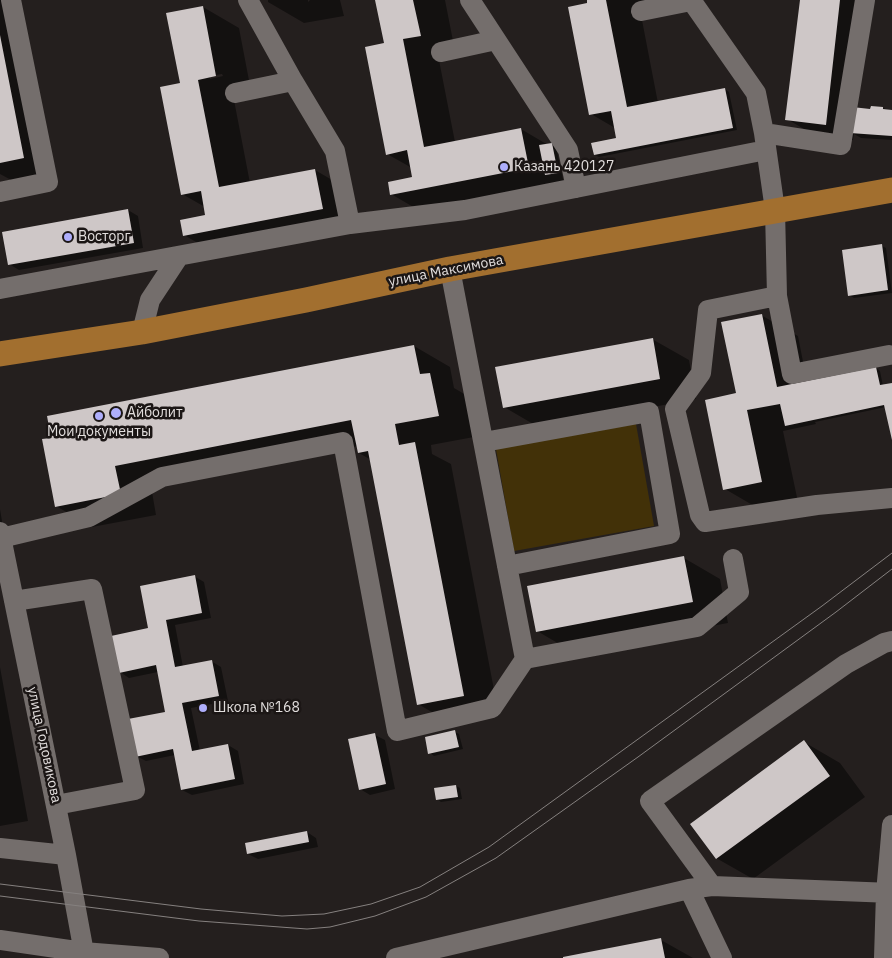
<!DOCTYPE html>
<html>
<head>
<meta charset="utf-8">
<style>
	body { margin:0 }
	canvas { display:block; background:#241f1e }
</style>
</head>
<body>
<canvas width="892" height="958"></canvas>
<script>
const context = document.querySelector('canvas').getContext('2d');
context.lineJoin = 'round';
function paint(path, color) {
  context.fillStyle = color;
  context.fill(path, 'evenodd');
}
function stroke(path, color, width, dash) {
  context.strokeStyle = color;
  context.lineWidth = width;
  context.lineCap = dash ? 'butt' : 'round';
  context.setLineDash(dash || []);
  context.stroke(path);
}
function label(font, color, halo, rows, align = 'center') {
  context.font = font + ' "IBM Plex Sans",sans-serif';
  context.lineWidth = 5;
  context.setLineDash([]);
  context.textBaseline = 'middle';
  context.strokeStyle = halo;
  context.fillStyle = color;
  for (const [text, x, y, turn = 0] of rows) {
    context.save();
    context.translate(x, y);
    context.rotate((+turn || 0) * Math.PI / 180);
    context.textAlign = isNaN(turn) ? turn : align;
    if (halo) context.strokeText(text, 0, 0);
    context.fillText(text, 0, 0);
    context.restore();
  }
}
const green = new Path2D(`
	M636 424 654 526 514 551 496 449Z`);
const shadow = new Path2D(`
	M0 0H18L51 173 13 181 0 174Z
	M268 0H308V2L310 0H340L344 16 304 23 268 2Z
	M377 0H445L456 56 439 60 455 142 521 129 548 145 552 144 556 147 565 188 427 215 391 194 414 178 412 168 387 154 385 44Z
	M588 0H656L642 20 658 103 725 89 729 92 737 130 599 157 595 155 618 139 615 128 591 114Z
	M801 0H869L857 109 872 110 883 108 892 111V140L861 138 854 134 853 140 814 135 787 119Z
	M203 7 239 28 252 96 234 100 250 183 315 170 351 191 358 229 220 256 184 235 207 216 205 207 182 194 181 84ZM222 74 223 76 210 79V76Z
	M128 210 138 216 143 248 19 270 9 264Z
	M882 246 886 248 892 293 854 298 849 295Z
	M761 315 798 336 807 382 876 368 880 371 883 386 892 384V438L886 407 815 422 816 424 783 431 798 502 761 510 725 489 737 394Z
	M652 339 689 360 696 399 540 428 504 407Z
	M414 346 450 367 454 388 466 395 474 437 431 445 432 454 451 464 499 716 454 725 418 704 371 460 359 453 358 446 151 486 156 515 92 527 56 506 43 440Z
	M0 509 6 545 0 546Z
	M684 558 720 579 728 623 573 652 537 631Z
	M194 576 204 582 211 618 175 625 183 667 211 661 221 667 228 701 191 708 200 751 228 745 238 751 244 784 192 795 182 790 175 755 146 761 136 756 167 713 158 672 129 678 120 672 150 629Z
	M0 667 28 821 0 826Z
	M455 732 459 734 463 749 434 756 430 753Z
	M375 735 385 740 395 789 370 795 360 789Z
	M804 742 840 763 865 797 753 879 716 858Z
	M456 786 460 788 462 799 441 802 437 799Z
	M307 832 316 838 318 847 258 859 248 854Z
	M661 940 693 958H564Z`);
const building = new Path2D(`
	M375 0H413L421 36 403 39 424 147 521 128 529 168 390 195 388 182 412 177 407 150 386 155 365 47 384 43Z
	M587 0H606L627 107 725 88 733 128 594 155 591 143 616 138 611 111 589 115 568 7 587 3Z
	M800 0H840L826 125 785 120Z
	M203 6 216 76 198 80 219 187 315 169 323 209 183 236 180 220 205 215 201 191 181 195 160 87 180 83 166 13Z
	M0 35 24 158 0 163Z
	M871 106 883 107V109L892 110V136L850 133 852 107 870 109Z
	M552 143 558 173 545 175 539 145Z
	M128 209 134 243 8 265 2 232Z
	M882 244 888 290 848 296 842 250Z
	M762 314 777 387 876 367 880 385 892 383V440L884 405 785 426 780 404 747 410 762 482 723 490 705 400 736 393 721 322Z
	M653 338 660 379 503 408 495 367Z
	M414 345 420 374 430 373 439 416 395 424 399 445 415 442 464 696 417 705 368 451 358 453 351 420 115 466 121 494 55 507 42 439 51 438 47 416Z
	M684 556 693 602 536 632 527 586Z
	M195 575 202 613 166 620 175 667 212 660 219 696 182 703 192 751 228 744 235 779 181 790 173 749 135 757 128 719 165 712 156 665 119 673 111 636 148 628 140 586Z
	M455 730 459 747 428 754 425 737Z
	M375 733 386 784 359 790 348 739Z
	M804 740 830 776 716 859 690 824Z
	M456 785 458 797 436 800 434 788Z
	M307 831 309 842 247 854 245 843Z
	M661 938 665 958H563V957Z`);
const minor = new Path2D(`
	M248 0 293 81 335 151 350 224
	M470 0 568 150 576 188
	M691 0 756 93 764 133 775 210 777 296 708 310 701 373 675 409 700 515 705 522 817 505 892 498
	M641 11 691 1
	M441 52 496 40
	M235 93 293 81
	M764 133 841 145 865 0
	M0 192 48 182 11 0
	M0 289 350 224 465 210 766 150
	M777 296 792 374 889 355
	M142 332 150 300 179 256
	M484 442 649 412 670 534 507 566
	M0 532 66 855 85 958
	M1 538 89 517 162 477 343 442 397 731 492 708 525 659 450 269
	M14 601 92 589 135 790 56 805
	M525 659 697 627 739 592 733 559
	M0 848 66 855
	M712 886 650 801 846 664 884 643 892 641
	M689 889 722 958
	M0 940 83 952 159 958
	M396 958 689 889 712 886 892 893
	M884 958 886 893 892 825`);
const major = new Path2D(`
	M0 354 142 332 306 300 450 269 892 190`);
const tram = new Path2D(`
	M0 884 201 909 282 916 324 914 371 904 420 887 489 847 822 606 892 553
	M0 896 199 921 307 929 330 927 375 916 426 897 496 858 638 757 836 612 892 569`);
const markers = [
	[504,167,5,"#aeaefb"],
	[68,237,5,"#aeaefb"],
	[116,413,6,"#aeaefb"],
	[99,416,5,"#aeaefb"],
	[203,708,5,"#aeaefb"]
];
const poiNames = [
	["Казань 420127",514,167],
	["Восторг",78,237],
	["Айболит",127,413],
	["Мои документы",99,432,"center"],
	["Школа №168",213,708]
];
const streetNames = [
	["улица Максимова",446,271,-11],
	["улица Годовикова",44,745,78]
];
paint(green, '#423108');
paint(shadow, '#0007');
paint(building, '#cec7c7');
stroke(minor, '#746e6c', 20);
stroke(major, '#a26f2f', 25);
stroke(tram, '#85807f', 1);
for (const [x, y, r, color] of markers) {
  const dot = new Path2D();
  dot.arc(x, y, r, 0, 2 * Math.PI);
  context.fillStyle = color;
  context.fill(dot);
  stroke(dot, '#1b1615', 2);
}
label('14px', '#e2dedd', '#1b1615', poiNames, 'left');
label('14px', '#e2dedd', '#1b1615', streetNames);
</script>
</body>
</html>
